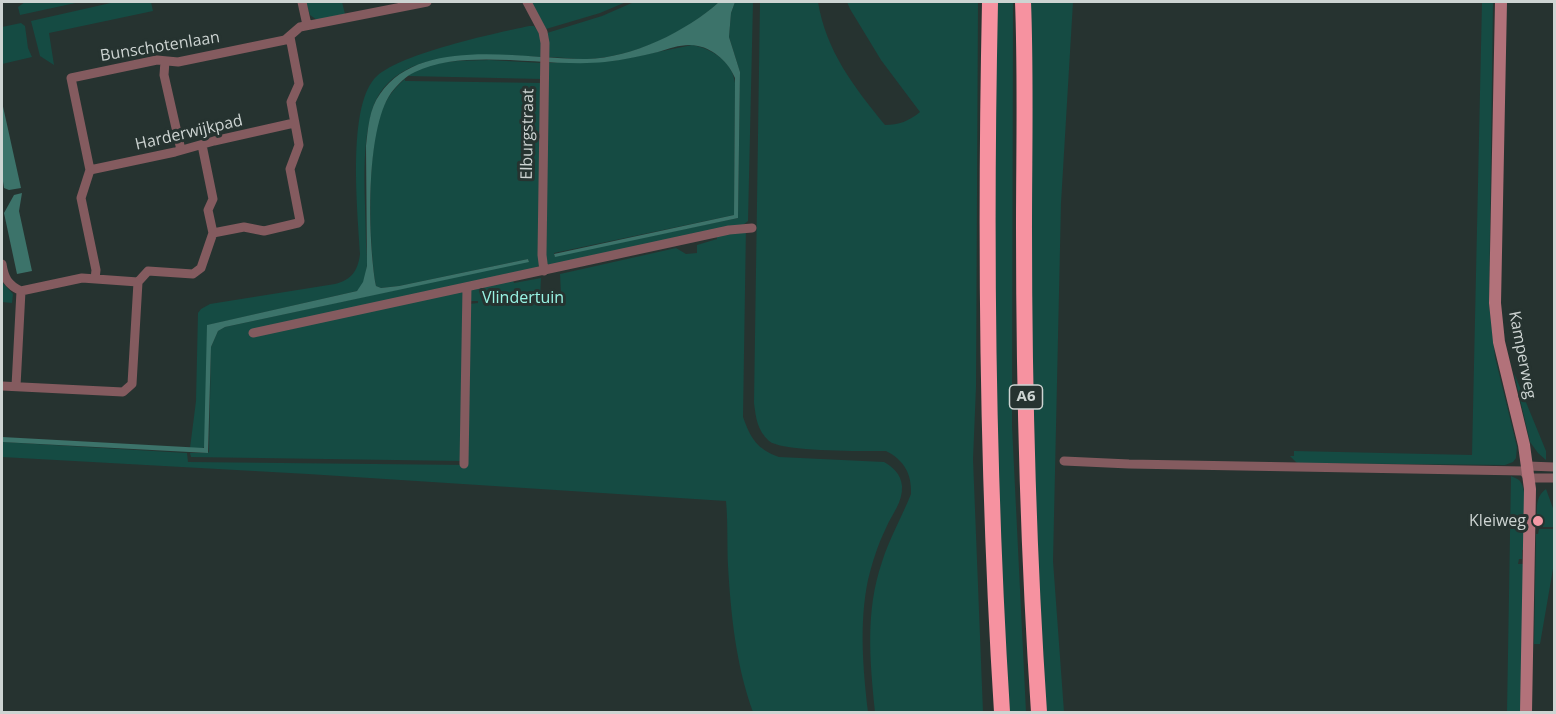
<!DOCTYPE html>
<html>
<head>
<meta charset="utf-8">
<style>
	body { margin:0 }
	#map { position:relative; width:1556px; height:714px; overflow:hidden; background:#263330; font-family:"Open Sans",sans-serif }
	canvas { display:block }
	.frame { position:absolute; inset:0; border:3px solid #cdd4d2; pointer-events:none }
</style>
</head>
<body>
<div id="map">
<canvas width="1556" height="714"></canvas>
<div class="frame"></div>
</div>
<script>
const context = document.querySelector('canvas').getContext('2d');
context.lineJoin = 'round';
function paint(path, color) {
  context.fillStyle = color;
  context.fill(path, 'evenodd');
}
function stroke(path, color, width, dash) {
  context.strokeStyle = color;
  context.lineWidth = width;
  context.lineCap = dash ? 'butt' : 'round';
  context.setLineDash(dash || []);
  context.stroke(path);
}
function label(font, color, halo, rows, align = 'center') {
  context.font = font + ' "Open Sans",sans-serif';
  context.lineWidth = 6;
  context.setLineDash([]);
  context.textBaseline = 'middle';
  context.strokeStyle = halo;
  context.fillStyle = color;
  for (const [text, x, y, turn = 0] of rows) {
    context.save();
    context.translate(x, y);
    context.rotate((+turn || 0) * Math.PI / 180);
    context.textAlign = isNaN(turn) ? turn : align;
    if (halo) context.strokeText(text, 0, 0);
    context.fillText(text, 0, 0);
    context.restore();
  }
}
const green = new Path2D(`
	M25 2H80L20 15 18 7Z
	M115 2H151L153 11 49 33 54 65 40 56 31 21Z
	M306 2H342L345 14 317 20 310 15Z
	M530 2H626L600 13 546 29Z
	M634 2H719C685 33 636 56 589 59 575 60 561 57 547 57V33L602 16Z
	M735 2H753L748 221 743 225 552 267 546 263 547 63 613 61 692 45C711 48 733 62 735 83L734 215 554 253V256L738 218 740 72 729 37 731 13Z
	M760 2H818C826 51 854 87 885 125 899 125 909 121 920 112L881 60 850 9 847 2H978L976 387 973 459 983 712H875C870 662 865 611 882 562 889 539 902 517 911 494 912 474 904 460 886 451 865 451 782 452 769 441 757 430 756 418 754 403Z
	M996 2H1013L1012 426 1026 712H1008L994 442Z
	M1028 2H1073L1061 203 1053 561 1064 712H1043L1030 487Z
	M1482 2H1493L1489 304 1495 357 1517 447 1516 458 1513 462 1505 465 1297 463 1290 456H1294V451L1472 455Z
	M21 23 25 26 28 48 32 57 2 64V27Z
	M529 26H534C542 34 542 46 542 57 488 55 392 44 372 111 360 151 366 202 366 243 367 259 370 280 357 291L208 325 205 446 202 449 190 448 196 401 198 313 201 309 210 304 335 284C351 280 358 271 360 254 358 214 346 104 377 76 403 53 492 34 529 26Z
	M489 60 542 63V79L408 76C428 59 464 61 489 60Z
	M405 79V81H409L542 83 539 265 536 269 463 291 462 461 191 457 190 453H207L209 452 211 347 218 331 225 327 529 261 528 259 399 286 381 288 376 286C369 246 367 149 381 112 386 99 394 88 405 79Z
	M746 226 743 417C751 439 757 449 779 457L884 462C893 467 901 474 902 486 903 502 892 514 886 528 878 544 872 563 868 580 859 623 863 669 868 712H753C736 665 731 616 728 566 727 544 728 522 726 501L308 474 2 457V442L187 453 188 462 466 465 469 304 478 303V301H469V293L472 289 513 280 514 283 541 278 540 299 558 300 559 295 561 294 560 274 676 248 686 254 697 253V245L717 239V232Z
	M2 282 13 294 12 303 2 302Z
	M1514 373 1546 451V460L1538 453 1530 442Z
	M1511 476C1515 478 1517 478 1520 481 1529 492 1524 535 1524 550H1522V559H1519L1518 564H1524L1521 712H1507Z
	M1546 489 1554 511V527H1543V523L1537 521C1537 508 1535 497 1546 489Z
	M1539 529H1554V563L1540 644H1534L1536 534H1538Z`);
const water = new Path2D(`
	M719 2H735L731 13 729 37 740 72 738 218 555 257 554 254 734 215 735 78C729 63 714 49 698 46 684 43 672 48 658 52 641 56 623 60 605 62 548 68 465 47 415 72 406 76 397 85 391 93 365 130 368 241 376 286L381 288 399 286 528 259 529 262 225 327 218 331 211 347 208 453 2 442V437L204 448 207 325 357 291 363 282 367 266 366 146C368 129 369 109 380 94 421 34 527 60 587 59 632 58 687 31 719 2Z
	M2 102 21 188 9 190 4 188 2 175Z
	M22 193 19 211 32 271 17 274 4 213 14 195Z`);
const street = new Path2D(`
	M302 2 307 25
	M527 2 543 32 545 43 542 255 544 271
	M165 61 164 75 181 150
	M202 145 213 199 208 210 213 233
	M90 170 175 152 214 141 294 123
	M213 233 244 227 264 231 298 223 300 221 290 169 299 145 291 102 299 84 290 37
	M2 264C4 278 8 285 21 291
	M95 279 96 270 81 198 90 170 71 78 157 60 178 62 285 40 300 27 427 2
	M21 291 82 278 138 282 148 271 193 274 201 268 213 233
	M253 333 729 230 752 228
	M2 386 123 392 132 384 138 282
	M16 386 21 291
	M1064 461 1129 464 1523 471
	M464 464 467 287
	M1554 467 1528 466 1523 471 1529 478H1554`);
const secondary = new Path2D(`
	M1501 2 1495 303 1499 342 1524 445 1530 489 1526 712`);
const highway = new Path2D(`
	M990 2C985 239 987 476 1002 712
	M1023 2C1026 77 1024 152 1024 228 1024 390 1028 551 1039 712`);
const markers = [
	[1538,521,6,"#f49aa6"]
];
const shields = [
	[1026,397,33]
];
const shieldNames = [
	["A6",1026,397]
];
const streetNames = [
	["Bunschotenlaan",160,47,-9],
	["Harderwijkpad",189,133,-13],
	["Elburgstraat",528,134,-89],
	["Kamperweg",1522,355,79]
];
const parkNames = [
	["Vlindertuin",523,298]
];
const poiNames = [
	["Kleiweg",1526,521]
];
paint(green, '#154b43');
paint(water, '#3c736a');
stroke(street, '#845b5f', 9);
stroke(secondary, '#b2727a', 12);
stroke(highway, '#f692a0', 16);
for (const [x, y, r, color] of markers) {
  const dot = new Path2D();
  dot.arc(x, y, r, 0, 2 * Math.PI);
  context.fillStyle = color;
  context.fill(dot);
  stroke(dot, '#263330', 2);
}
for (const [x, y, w] of shields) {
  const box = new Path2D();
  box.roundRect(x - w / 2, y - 12, w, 24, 4.5);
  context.fillStyle = '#263330';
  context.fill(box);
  stroke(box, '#cdd4d2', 1.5);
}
label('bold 15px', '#cdd4d2', null, shieldNames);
label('16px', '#cdd4d2', '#263330', streetNames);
label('16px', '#99f4e4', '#263330', parkNames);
label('16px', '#cdd4d2', '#263330', poiNames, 'right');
</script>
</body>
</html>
